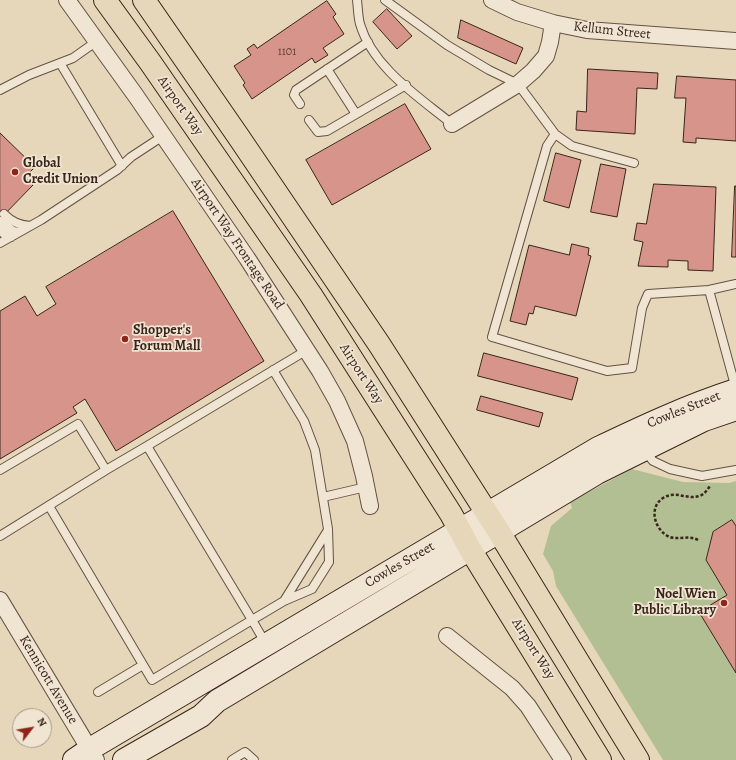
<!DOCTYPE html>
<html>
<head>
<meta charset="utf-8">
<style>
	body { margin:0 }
	#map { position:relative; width:736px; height:760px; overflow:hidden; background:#e6d7ba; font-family:Alegreya,serif }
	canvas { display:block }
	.north { position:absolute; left:12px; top:708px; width:40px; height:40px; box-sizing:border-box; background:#efe5d2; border:1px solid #a69889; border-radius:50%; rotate:59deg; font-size:11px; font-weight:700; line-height:16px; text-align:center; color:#39251b }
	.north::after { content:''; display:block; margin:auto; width:14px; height:18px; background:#8f2418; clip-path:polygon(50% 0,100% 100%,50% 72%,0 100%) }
</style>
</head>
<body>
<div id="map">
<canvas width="736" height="760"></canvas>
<div class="north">N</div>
</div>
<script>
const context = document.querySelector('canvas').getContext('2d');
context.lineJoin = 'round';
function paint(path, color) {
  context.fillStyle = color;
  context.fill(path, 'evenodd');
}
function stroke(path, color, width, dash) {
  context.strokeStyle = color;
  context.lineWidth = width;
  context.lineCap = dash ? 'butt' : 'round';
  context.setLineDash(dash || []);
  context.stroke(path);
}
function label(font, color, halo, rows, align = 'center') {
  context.font = font + ' Alegreya,serif';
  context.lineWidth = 3.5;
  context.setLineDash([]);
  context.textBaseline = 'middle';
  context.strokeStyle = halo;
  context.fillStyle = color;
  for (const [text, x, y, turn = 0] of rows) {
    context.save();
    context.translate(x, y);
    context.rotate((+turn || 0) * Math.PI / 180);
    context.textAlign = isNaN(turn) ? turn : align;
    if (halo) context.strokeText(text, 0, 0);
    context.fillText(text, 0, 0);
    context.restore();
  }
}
const green = new Path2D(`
	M632 469 683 482 729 483 736 481V526L732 520 713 532 706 560 727 595 699 612 736 673V760H663L556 586 553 571 543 554 551 526 572 508 570 502Z`);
const building = new Path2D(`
	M327 1 336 14 333 17 344 34 323 48 328 55 315 63 312 58 252 99 243 85 245 83 234 66 251 55 247 49 254 44 257 48Z
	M387 9 412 36 397 49 373 22Z
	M461 20 523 48 516 64 458 38Z
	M588 69 658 73 657 89 637 88 635 134 576 130 577 111 586 112Z
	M677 76 736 80V141L696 138V143L683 142 686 98H675Z
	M405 104 431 149 332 205 306 160Z
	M0 133 35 167 25 177 33 185 0 219Z
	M556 153 581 160 569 208 544 201Z
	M601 164 626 169 617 217 591 212Z
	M654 184 716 187 713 271 688 270V261L668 260V267L638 266 643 242 634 240 637 223 646 224Z
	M735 186H736V257H732Z
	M173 211 264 361 116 451 85 399 73 407 77 413 0 459V311L25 296 37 316 56 304 46 287Z
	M572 244 589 248 588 255 591 256 576 316 535 306 533 314 529 313 526 325 510 321 529 245 569 255Z
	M484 353 578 378 572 400 478 376Z
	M481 396 543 413 539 427 477 410Z
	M732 520 736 526V673L699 612 727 595 706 560 713 532Z`);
const path = new Path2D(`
	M698 540C687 534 676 542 666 535 654 527 649 507 663 498 676 490 687 500 699 496 704 495 707 490 710 486`);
const service = new Path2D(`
	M357 0C358 8 358 17 360 24 373 68 419 97 452 124
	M385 0 447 45 489 70 518 84 555 134 572 146 634 163
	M60 63 122 166
	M327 69 356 114
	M0 90 29 75 73 58 97 41
	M300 104 294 95 296 90 368 42
	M309 120 318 132 327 131 406 85
	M555 134 547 146 492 337 607 371 632 368 642 308 648 294 709 290 736 284
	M4 214C12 222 19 225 30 226
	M0 221 13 231 19 232
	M0 230 6 236 11 237
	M0 243 41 220 117 170 131 157 163 136
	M709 290 736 389
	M147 446 307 350
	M644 450 653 461 670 469 702 476 736 470
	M0 470 78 424 106 470 0 536
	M323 497 366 487
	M49 506 152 680 252 620 147 446 106 470
	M284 601 328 530
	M266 644 252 620 284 601 312 589 329 562 328 529 315 450 304 421 273 370
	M98 692 143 665
	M232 760 245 752 254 760`);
const minor = new Path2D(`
	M67 0 136 96 247 258 320 371 337 401 355 441 364 476 370 506
	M492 0 517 12 553 23 587 30 736 41
	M452 124 518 84 533 71 546 56 550 42 553 23
	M0 600 96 760
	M447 636 512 688 528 706 563 760`);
const secondary = new Path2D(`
	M74 760 90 749 598 448C644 426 687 406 736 390
	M124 760 201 716 217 701 597 473 704 420 736 409`);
const primary = new Path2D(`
	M105 0 150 62 311 295 451 514 470 549 600 760
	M144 0 238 136 379 344 499 532 638 760`);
const markers = [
	[15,172,4,"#8f2418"],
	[125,339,4,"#8f2418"],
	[724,603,4,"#8f2418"]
];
const numberNames = [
	["1101",287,52]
];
const streetNames = [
	["Kellum Street",612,31,6],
	["Airport Way",180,106,55],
	["Airport Way Frontage Road",237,244,56],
	["Airport Way",361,374,57],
	["Cowles Street",684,410,-22],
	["Cowles Street",400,565,-30],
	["Airport Way",533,649,58],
	["Kennicott Avenue",48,680,59]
];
const poiNames = [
	["Global",23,164],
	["Credit Union",23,180],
	["Shopper's",133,331],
	["Forum Mall",133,347],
	["Noel Wien",716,595,"right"],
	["Public Library",716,611,"right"]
];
paint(green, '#b2bf92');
paint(building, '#d7948a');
stroke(building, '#39251b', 1);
stroke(service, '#645243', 10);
stroke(minor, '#645243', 18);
stroke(secondary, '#39251b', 24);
stroke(primary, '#39251b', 24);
stroke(path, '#39251b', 2.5, [3, 2]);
stroke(service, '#efe5d2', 8);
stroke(minor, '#efe5d2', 16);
stroke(secondary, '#efe5d2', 22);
stroke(primary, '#e6d7ba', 22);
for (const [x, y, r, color] of markers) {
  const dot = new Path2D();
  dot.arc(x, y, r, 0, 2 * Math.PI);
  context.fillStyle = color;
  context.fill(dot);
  stroke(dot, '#efe5d2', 1.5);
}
label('12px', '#604137', null, numberNames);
label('14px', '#39251b', '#efe5d2', streetNames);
label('bold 14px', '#39251b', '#efe5d2', poiNames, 'left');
</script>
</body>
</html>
